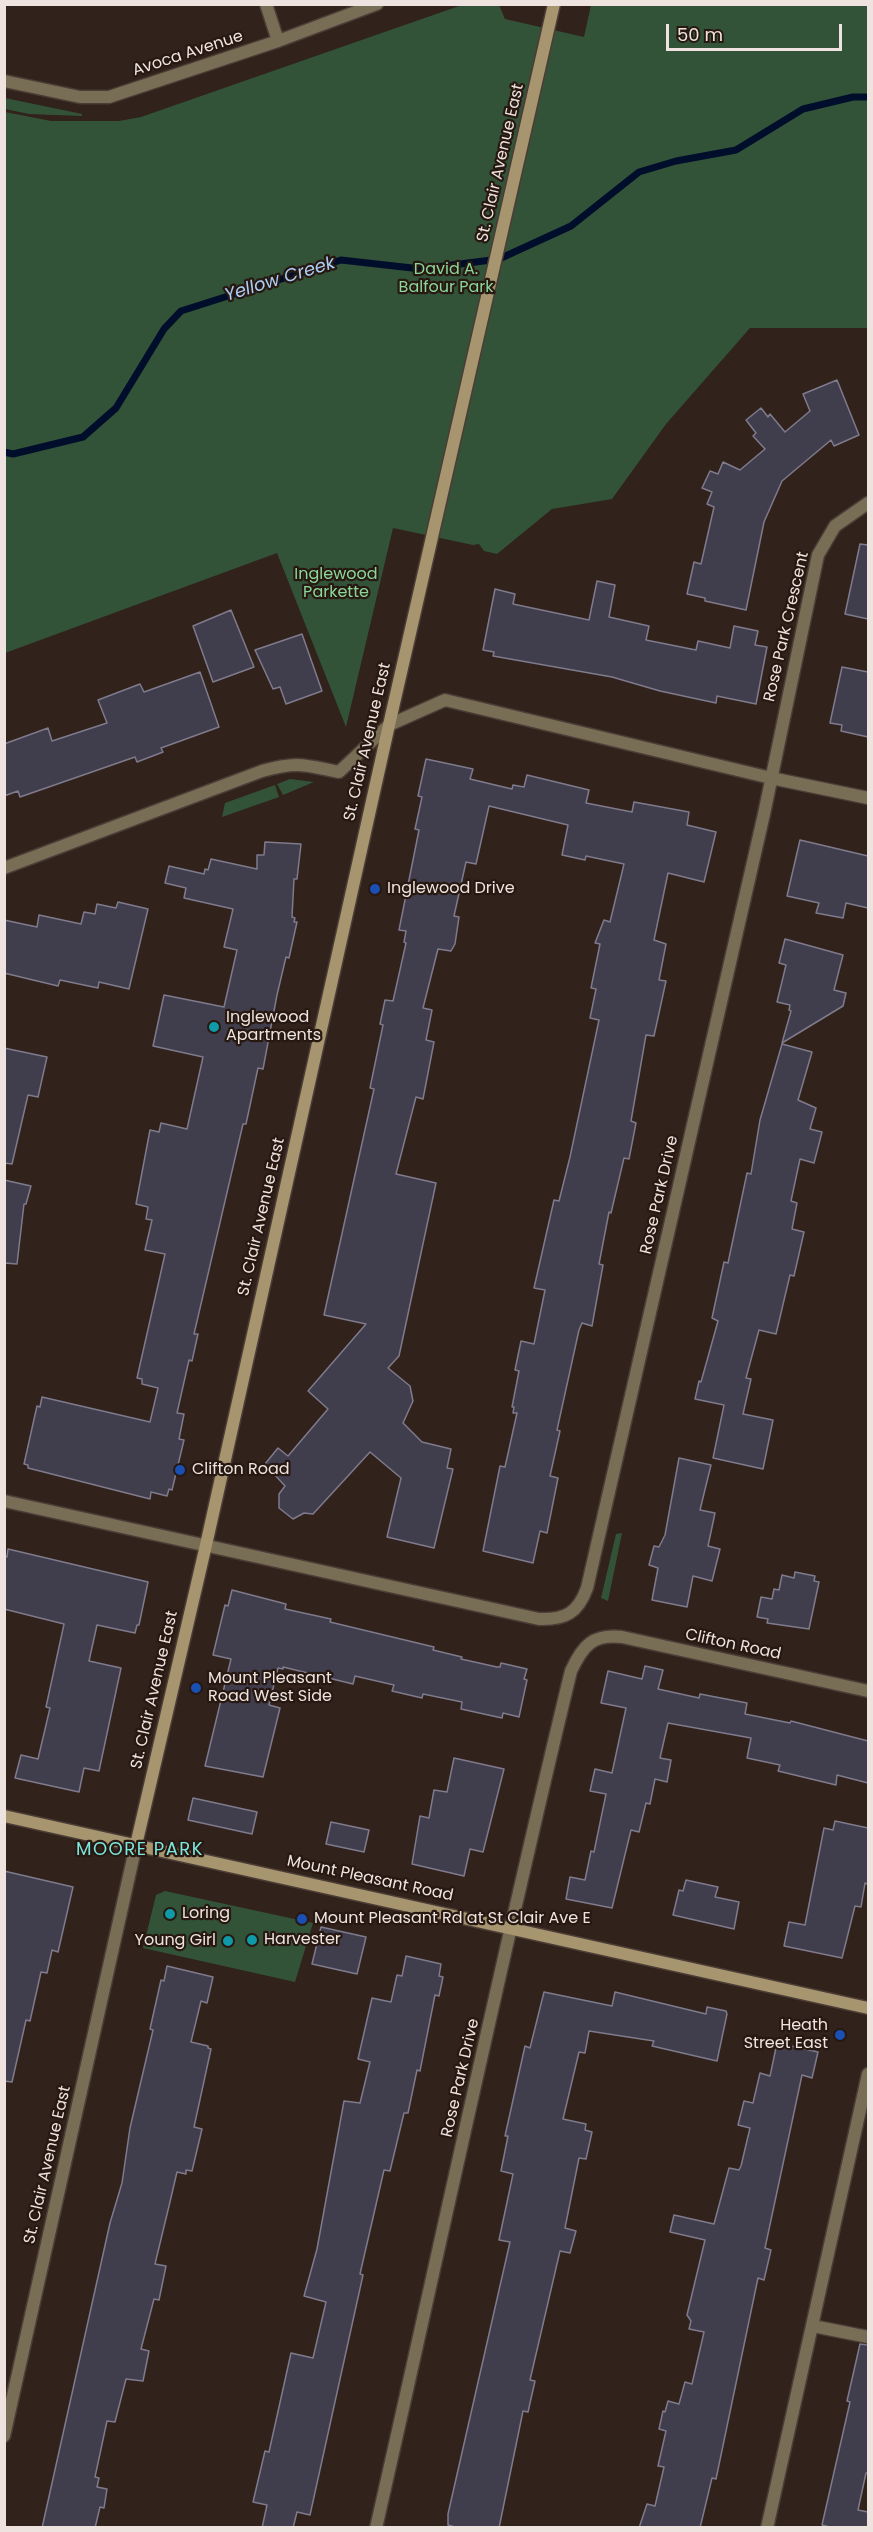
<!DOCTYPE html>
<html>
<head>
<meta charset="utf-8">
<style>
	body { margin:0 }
	#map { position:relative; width:873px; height:2532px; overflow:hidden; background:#31221b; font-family:Poppins,sans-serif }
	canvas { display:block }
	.frame { position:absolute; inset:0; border:6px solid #eee3de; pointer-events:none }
	.scale { position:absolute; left:666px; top:24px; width:176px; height:27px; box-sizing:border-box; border:3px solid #eee3de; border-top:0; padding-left:8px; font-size:18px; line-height:21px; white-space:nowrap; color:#eee3de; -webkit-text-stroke:4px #271811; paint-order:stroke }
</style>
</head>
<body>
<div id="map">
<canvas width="873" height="2532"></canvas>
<div class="frame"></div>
<div class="scale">50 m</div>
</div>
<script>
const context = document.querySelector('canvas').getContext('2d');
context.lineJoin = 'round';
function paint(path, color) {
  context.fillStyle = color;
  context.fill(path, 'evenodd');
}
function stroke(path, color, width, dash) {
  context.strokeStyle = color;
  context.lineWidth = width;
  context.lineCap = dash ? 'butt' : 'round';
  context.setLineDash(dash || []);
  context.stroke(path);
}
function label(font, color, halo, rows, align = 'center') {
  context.font = font + ' Poppins,sans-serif';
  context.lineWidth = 4.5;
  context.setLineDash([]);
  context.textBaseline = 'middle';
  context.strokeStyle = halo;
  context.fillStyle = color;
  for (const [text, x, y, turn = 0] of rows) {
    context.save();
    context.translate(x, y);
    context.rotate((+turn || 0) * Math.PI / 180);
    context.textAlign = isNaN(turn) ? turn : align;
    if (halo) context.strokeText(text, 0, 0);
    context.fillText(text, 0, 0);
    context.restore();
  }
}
const green = new Path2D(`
	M462 5H499L505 19 584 37 591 5H868V328H750L666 424 612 499 552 509 497 554 484 551 479 544 473 545 393 528 346 727 277 553 5 653V112L51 121H119L141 117Z
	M5 98 82 114V116L29 114 5 109Z
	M290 779 314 782 283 795 277 784Z
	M275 785 279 797 222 817 225 803Z
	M622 1533 608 1601 601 1598 616 1534Z
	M165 1891 313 1923 295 1982 143 1948 156 1895Z`);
const stream = new Path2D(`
	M4 452 13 454 83 437 116 408 164 329 181 311 341 260 421 269 499 259 571 226 639 172 676 161 736 150 803 109 853 97H868`);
const building = new Path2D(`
	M837 380 859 435 834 446 831 440 782 481 764 522 746 610 705 601V598L687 594 694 562 701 564 714 507 707 504 712 492 702 488 710 471 718 474 723 462 740 470 765 449 753 436 756 433 746 420 761 408 768 417 770 414 785 432 810 411 803 394Z
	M860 544 868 545V619L845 614Z
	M597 581 615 585 609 617 649 626 646 640 696 650 698 641 730 648 734 626 758 631 755 645 767 647 756 704 717 696 716 703 660 691 612 677 493 656 494 652 483 650 495 589 515 594 513 604 589 620Z
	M231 610 254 667 213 682 193 626Z
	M302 634 322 691 286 704 280 687 273 689 255 650Z
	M842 667 868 672V737L841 731 842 725 830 723Z
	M200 672 219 727 161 748 163 752 137 762 135 757 20 797 18 791 4 796V744L48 728 52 741 107 723 98 700 140 684 144 692Z
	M426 759 473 769 470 779 512 789 513 785 524 787 527 775 589 790 586 803 632 812 634 802 689 812 687 825 716 832 704 882 668 873 654 940 666 944 659 980 666 981 654 1036 646 1035 631 1121 636 1123 629 1159 624 1158 611 1213 609 1212 599 1264 603 1265 592 1326 582 1323 579 1330 557 1430 560 1431 550 1476 558 1478 547 1533 540 1531 533 1563 483 1551 500 1466 505 1467 517 1413H513L514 1407H512L519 1371 515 1370 521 1341 534 1344 545 1290 534 1288 554 1200 559 1201 570 1157 599 1020 590 1018 596 989 591 988 600 944 595 943 604 920 610 922 624 864 586 856 585 860 562 855 568 825 489 806 476 864 466 862 454 916 459 917 455 944 451 951 438 949 423 1008 432 1010 426 1040 434 1042 423 1099 416 1097 396 1174 436 1183 399 1356 388 1368 410 1386 413 1401 403 1423 422 1442 451 1449 447 1468 453 1469 434 1548 387 1537 401 1478 370 1452 313 1514 304 1513 293 1519 279 1508V1494L285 1486 265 1464 278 1448 288 1456 328 1409 308 1391 366 1324 324 1315 374 1089 370 1088 383 1025 380 1024 385 1000 393 1001 406 943 404 942 406 931 399 930 419 830 415 829 422 797 418 796Z
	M800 840 868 856V908L846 903 843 918 816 913 819 903 787 896Z
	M265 842 301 844 297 879H294L292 917 295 918 294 922H297L289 958 286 957 277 995 263 1069 258 1068 246 1124H243L194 1334H198L192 1361 189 1360 177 1413 184 1414 179 1439 184 1440 172 1490 169 1489 167 1496 151 1492 150 1499 28 1468V1465L24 1464 37 1406 40 1407 42 1397 150 1422 158 1388 142 1384V1379L137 1378 165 1254 145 1250 152 1220 146 1219 148 1207 136 1204 150 1130 159 1132 161 1123 187 1129 203 1057 153 1046 164 995 224 1007 237 950 224 947 233 909 184 898 186 888 165 883 169 866 204 874 205 869 208 870 211 859 257 869V855H264Z
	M118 902 148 909 129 989 99 982 98 988 60 980 58 986 4 973V920L37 927 39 915 81 924 84 912 95 914 97 904 116 908Z
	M785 939 843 955 834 990 846 993 843 1006 782 1043 791 1011 789 1010 790 1005 777 1002 786 965 779 963Z
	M782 1044 812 1052 798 1100 816 1108 810 1129 822 1132 814 1163 800 1159 791 1201 797 1203 792 1229 804 1232 794 1276 790 1275 776 1334 759 1330 746 1378 751 1379 743 1414 773 1420 763 1469 713 1458 724 1405 695 1399 699 1381 701 1382 718 1321 712 1318 724 1262 728 1263 747 1173 751 1174 760 1120Z
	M4 1048 47 1057 38 1097 28 1095 12 1164 4 1163Z
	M4 1180 31 1186 26 1204H24L17 1264 4 1263Z
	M679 1458 711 1465 700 1510 715 1513 708 1546 720 1549 712 1581 693 1576 687 1607 652 1600 658 1568 649 1565 654 1546 659 1547 665 1535Z
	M8 1549 148 1582 139 1625H137L135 1633 97 1625 89 1661 121 1668 99 1771 84 1768 79 1792 15 1778 21 1755 38 1759 50 1708 46 1707 64 1624 4 1609V1556L7 1557Z
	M795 1572 815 1576 814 1581 819 1582 809 1629 767 1623 768 1619 757 1617 761 1597 772 1599 774 1589 779 1590 782 1575 794 1578Z
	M232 1590 286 1604 285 1609 331 1619 330 1622 434 1647 433 1650 462 1657 461 1659 497 1667H500L501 1663 527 1669 524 1679 527 1680 519 1717 503 1713 502 1718 461 1709 462 1702 423 1694 422 1698 392 1691 394 1685 355 1676 353 1684 283 1667V1669L278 1668 269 1705 280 1708 263 1777 205 1766 231 1659 213 1655 225 1605 228 1606Z
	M645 1666 663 1670 658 1689 699 1698 700 1694 747 1703 745 1714 790 1723 791 1721 868 1741V1783L837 1775 836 1785 778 1771 780 1765 747 1758 751 1738 668 1723 660 1758 671 1760 667 1782 655 1779 650 1804 646 1803 639 1832 631 1830 612 1908 566 1899 570 1877 585 1880 591 1851 594 1852 606 1794 590 1791 595 1769 612 1773 626 1708 601 1703 608 1671 642 1679Z
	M454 1758 504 1769 483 1852 470 1849 464 1876 412 1864 420 1816 429 1818 434 1790 447 1792Z
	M193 1798 257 1812 252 1834 188 1820Z
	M835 1821 868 1828V1884L865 1883 861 1907 855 1906 842 1958 784 1946 789 1922 805 1925 824 1828 833 1830Z
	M331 1822 369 1830 364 1852 326 1844Z
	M4 1871 73 1887 58 1952 52 1950 47 1973 41 1972 30 2021 26 2020 12 2082 4 2081Z
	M686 1880 718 1887 715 1897 739 1902 734 1929 673 1915 679 1890 683 1891Z
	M321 1927 366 1937 357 1974 312 1964Z
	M406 1956 441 1964 439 1976 443 1977 439 1996 435 1995 420 2071 417 2070 408 2113H404L390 2171 384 2170 360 2274 363 2275 310 2515 297 2512 293 2528H262L267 2505 253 2502 265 2451 269 2452 291 2353 313 2358 326 2302 304 2296 317 2249 344 2101 360 2103 370 2062 358 2059 372 1998 391 2002 397 1975 402 1976Z
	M167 1966 213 1977 207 2003 201 2001 191 2042 208 2046V2048L211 2049 194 2127 202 2129 192 2171 186 2170V2174L177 2172 169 2206 155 2264 166 2266 159 2300 154 2299 141 2349 149 2351 143 2381 126 2379 115 2422 107 2421 95 2477 99 2478 97 2487 107 2489 104 2508 100 2507 95 2528H42L110 2223 122 2183 130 2128 153 2030 150 2029 161 1980 164 1981Z
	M544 1992 612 2006 615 1992 706 2014 707 2007 726 2011 727 2014 717 2061 652 2046 654 2041 589 2031 585 2053 579 2052 563 2119 586 2124 585 2130 592 2132 586 2159 579 2158 565 2228 576 2231 570 2253 560 2251 530 2380 535 2381 528 2412 523 2411 499 2528H458L448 2525V2514L510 2242 499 2240 513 2174 501 2171 508 2136H505L525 2046 530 2048Z
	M777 2043 818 2052 812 2078 802 2075 765 2248 771 2250 764 2280 758 2278 716 2479 712 2478 700 2528H639L647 2504 655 2506 664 2467 658 2466 666 2431 659 2429 663 2411 665 2412 668 2401 679 2404 685 2382 692 2384 704 2332 689 2329 691 2321 687 2315 705 2240 670 2232 674 2215 714 2224 729 2168 739 2170 741 2166 750 2128 738 2125 744 2101 753 2103 760 2073 770 2076Z
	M860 2344 868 2345V2473H866L858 2510 868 2512V2528H833L822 2525 850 2402 847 2401Z`);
const street = new Path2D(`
	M266 4 278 41
	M4 81 80 97H109L278 41 377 4
	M4 868 262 771C298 761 304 765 339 772L389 725 445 700 771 778 868 798
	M4 1501 539 1619C565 1620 578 1613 587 1588L764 814 818 555 835 526 868 503
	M813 2326 868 2337
	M4 2436 136 1845
	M376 2528C441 2242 502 1955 571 1671 583 1645 593 1634 622 1637L868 1691
	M767 2528 868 2074`);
const secondary = new Path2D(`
	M4 1816 868 2008
	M136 1845 206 1545 389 725 554 4`);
const markers = [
	[375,889,6,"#1a4fb4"],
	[214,1027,6,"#0f9aa8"],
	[180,1470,6,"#1a4fb4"],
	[196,1688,6,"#1a4fb4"],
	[170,1914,6,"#0f9aa8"],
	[302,1919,6,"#1a4fb4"],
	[252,1940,6,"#0f9aa8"],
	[228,1941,6,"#0f9aa8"],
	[840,2035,6,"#1a4fb4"]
];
const streetNames = [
	["Avoca Avenue",188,54,-18],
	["St. Clair Avenue East",501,163,-77],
	["Rose Park Crescent",787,627,-77],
	["St. Clair Avenue East",368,742,-77],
	["Rose Park Drive",660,1195,-77],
	["St. Clair Avenue East",262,1217,-77],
	["Clifton Road",733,1645,12],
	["St. Clair Avenue East",155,1690,-77],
	["Mount Pleasant Road",370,1879,12],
	["Rose Park Drive",461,2078,-77],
	["St. Clair Avenue East",48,2165,-77]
];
const parkNames = [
	["David A.",446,270],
	["Balfour Park",446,288],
	["Inglewood",336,575],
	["Parkette",336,593]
];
const poiNames = [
	["Inglewood Drive",387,889],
	["Inglewood",226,1018],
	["Apartments",226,1036],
	["Clifton Road",192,1470],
	["Mount Pleasant",208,1679],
	["Road West Side",208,1697],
	["Loring",182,1914],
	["Mount Pleasant Rd at St Clair Ave E",314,1919],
	["Harvester",264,1940],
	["Young Girl",216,1941,"right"],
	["Heath",828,2026,"right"],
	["Street East",828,2044,"right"]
];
const waterNames = [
	["Yellow Creek",280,280,-17]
];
const neighbourhoodNames = [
	["MOORE PARK",140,1850]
];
paint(green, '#335339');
stroke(stream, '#000e2b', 7);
paint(building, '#403d4c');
stroke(building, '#7f7b8d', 1.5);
stroke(street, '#4b3d36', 15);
stroke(secondary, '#4b3d36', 15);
stroke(street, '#786d55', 12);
stroke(secondary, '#a6956f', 12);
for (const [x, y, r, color] of markers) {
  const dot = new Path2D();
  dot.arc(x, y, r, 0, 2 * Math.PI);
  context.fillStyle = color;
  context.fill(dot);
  stroke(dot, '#271811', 2);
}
label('16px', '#eee3de', '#271811', streetNames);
label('16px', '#8bd699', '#271811', parkNames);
label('16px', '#eee3de', '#271811', poiNames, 'left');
label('italic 18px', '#abcdf6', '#271811', waterNames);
context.letterSpacing = '1.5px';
label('18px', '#7ce7dd', '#271811', neighbourhoodNames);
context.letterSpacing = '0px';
</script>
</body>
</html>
